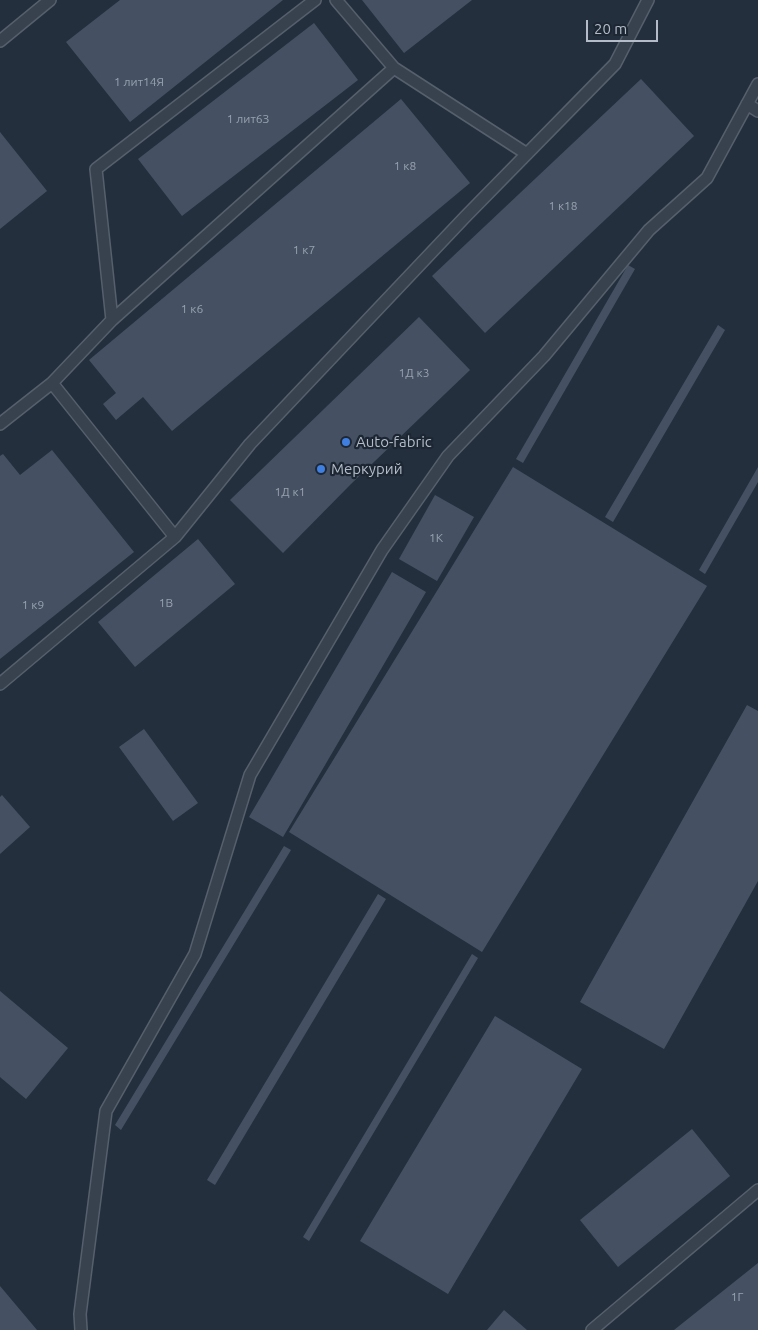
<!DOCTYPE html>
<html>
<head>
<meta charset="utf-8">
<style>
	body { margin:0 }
	#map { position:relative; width:758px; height:1330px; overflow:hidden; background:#242f3e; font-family:Ubuntu,sans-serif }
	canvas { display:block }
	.scale { position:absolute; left:586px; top:20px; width:72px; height:22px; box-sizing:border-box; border:2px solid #b4bcc9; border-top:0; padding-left:6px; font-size:15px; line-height:18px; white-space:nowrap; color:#b4bcc9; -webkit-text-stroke:4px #1d2633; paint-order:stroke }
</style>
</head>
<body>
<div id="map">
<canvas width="758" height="1330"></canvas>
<div class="scale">20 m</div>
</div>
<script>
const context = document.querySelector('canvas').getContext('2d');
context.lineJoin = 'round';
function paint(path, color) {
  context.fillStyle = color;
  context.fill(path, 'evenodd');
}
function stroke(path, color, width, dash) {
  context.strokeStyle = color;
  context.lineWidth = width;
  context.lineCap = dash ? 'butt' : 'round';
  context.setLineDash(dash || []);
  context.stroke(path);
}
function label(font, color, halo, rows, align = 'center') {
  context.font = font + ' Ubuntu,sans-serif';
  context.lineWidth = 4.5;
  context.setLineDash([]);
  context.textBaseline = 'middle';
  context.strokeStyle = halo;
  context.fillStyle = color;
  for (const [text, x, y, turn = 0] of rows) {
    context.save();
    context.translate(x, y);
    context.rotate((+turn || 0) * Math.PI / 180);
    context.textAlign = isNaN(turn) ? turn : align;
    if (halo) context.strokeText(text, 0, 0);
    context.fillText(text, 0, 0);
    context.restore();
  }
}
const building = new Path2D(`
	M120 0H283L130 122 66 42Z
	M362 0H472L404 53Z
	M314 23 358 80 182 216 138 159Z
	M641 79 694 136 485 333 432 276Z
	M401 99 470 183 172 431 143 397 116 420 103 404 116 393 89 360Z
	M0 132 47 191 0 229Z
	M628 265 635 269 523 463 516 459Z
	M419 317 470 370 351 484 283 553 230 500Z
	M718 325 725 330 613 522 605 517Z
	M52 450 134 552 0 659V456L3 454 20 475Z
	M513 467 707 586 482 952 289 832Z
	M758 467V482L705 574 699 570Z
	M435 495 474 517 437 581 399 559Z
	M198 539 235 584 135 667 98 622Z
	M392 572 426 592 283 837 249 817Z
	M747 705 758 711V881L664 1049 580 1002Z
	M144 729 198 803 173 821 119 747Z
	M2 795 30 827 0 854V797Z
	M284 846 291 850 121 1130 115 1125Z
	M378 894 386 899 215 1185 207 1180Z
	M472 954 478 958 309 1241 303 1237Z
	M0 991 68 1048 26 1099 0 1077Z
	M495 1016 582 1069 448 1294 360 1241Z
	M692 1129 730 1176 618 1267 580 1220Z
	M758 1263V1330H674Z
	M0 1286 37 1330H0Z
	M504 1310 527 1330H487Z`);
const service = new Path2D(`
	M336 0 394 68
	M0 41 50 0
	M747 104 758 111
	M112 320 96 169 315 0
	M52 383 112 320 394 68 527 154
	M0 424 52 383 175 537 0 684
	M175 537 250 444 465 217 615 64 648 0
	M81 1330 80 1314 106 1111 195 954 250 775 382 550 448 456 544 356 649 230 707 178 758 84
	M592 1330 758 1190`);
const markers = [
	[346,442,5,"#3f7fe0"],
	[321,469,5,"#3f7fe0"]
];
const numberNames = [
	["1 лит14Я",139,82],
	["1 лит6З",248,119],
	["1 к8",405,166],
	["1 к18",563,206],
	["1 к7",304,250],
	["1 к6",192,309],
	["1Д к3",414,373],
	["1Д к1",290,492],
	["1К",436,538],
	["1В",166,603],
	["1 к9",33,605],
	["1Г",737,1297]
];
const poiNames = [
	["Auto-fabric",356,442],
	["Меркурий",331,469]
];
paint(building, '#455162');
stroke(service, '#565f6c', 14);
stroke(service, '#38414e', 11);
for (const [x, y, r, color] of markers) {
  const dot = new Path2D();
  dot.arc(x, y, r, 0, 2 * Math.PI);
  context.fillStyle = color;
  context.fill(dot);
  stroke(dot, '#1d2633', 2);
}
label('12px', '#98a1af', null, numberNames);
label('15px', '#b4bcc9', '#1d2633', poiNames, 'left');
</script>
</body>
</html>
